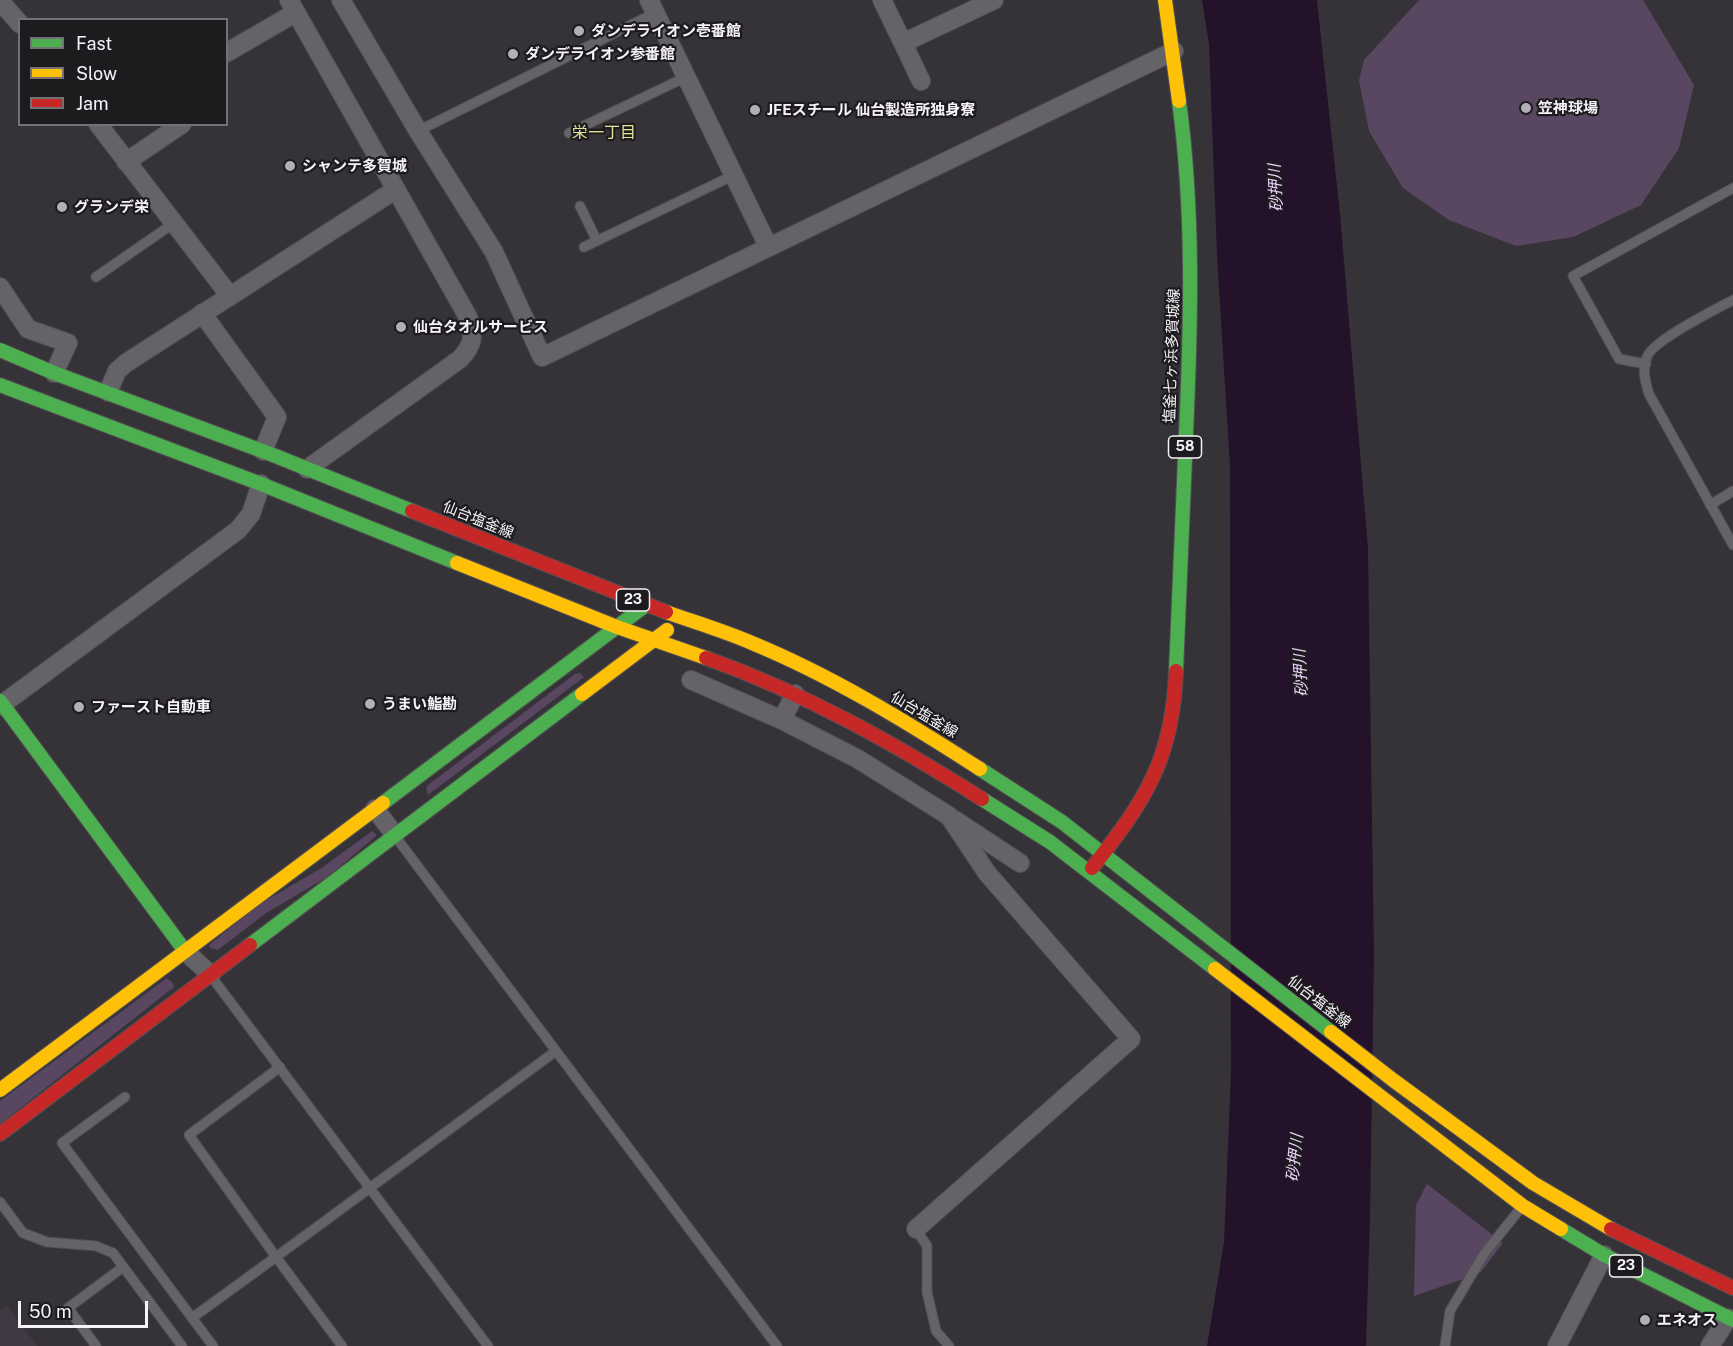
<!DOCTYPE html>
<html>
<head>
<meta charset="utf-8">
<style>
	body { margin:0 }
	#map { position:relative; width:1733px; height:1346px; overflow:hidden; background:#363338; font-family:"Public Sans",sans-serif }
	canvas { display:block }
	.legend { position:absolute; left:18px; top:18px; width:210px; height:108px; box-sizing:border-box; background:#1d1b1e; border:2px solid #747175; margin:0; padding:8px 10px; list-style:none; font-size:18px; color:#f6f3f8 }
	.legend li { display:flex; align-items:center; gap:12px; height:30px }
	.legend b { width:30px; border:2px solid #747175 }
	.scale { position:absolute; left:18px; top:1301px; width:130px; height:27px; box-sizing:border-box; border:3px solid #f6f3f8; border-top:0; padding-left:8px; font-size:18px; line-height:21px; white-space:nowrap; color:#f6f3f8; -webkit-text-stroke:4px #1d1b1e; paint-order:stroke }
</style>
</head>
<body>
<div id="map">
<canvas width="1733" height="1346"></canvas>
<ul class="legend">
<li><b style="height:8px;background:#4caf50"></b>Fast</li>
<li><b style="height:8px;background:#ffc107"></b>Slow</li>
<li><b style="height:8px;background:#c62828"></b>Jam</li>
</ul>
<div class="scale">50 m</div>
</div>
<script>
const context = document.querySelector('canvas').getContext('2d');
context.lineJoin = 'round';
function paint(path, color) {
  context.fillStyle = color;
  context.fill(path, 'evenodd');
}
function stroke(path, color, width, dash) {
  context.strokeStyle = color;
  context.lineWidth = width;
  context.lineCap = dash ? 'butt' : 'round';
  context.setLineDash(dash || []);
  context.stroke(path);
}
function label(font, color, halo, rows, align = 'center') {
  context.font = font + ' "Public Sans","Noto Sans JP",sans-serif';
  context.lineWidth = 4.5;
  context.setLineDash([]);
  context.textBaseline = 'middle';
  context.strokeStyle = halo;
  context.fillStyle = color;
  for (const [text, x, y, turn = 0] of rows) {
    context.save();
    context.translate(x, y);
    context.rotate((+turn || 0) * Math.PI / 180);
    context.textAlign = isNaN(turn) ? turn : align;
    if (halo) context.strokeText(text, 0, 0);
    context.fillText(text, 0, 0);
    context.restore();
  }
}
const built = new Path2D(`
	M6 1305 37 1346H0V1310Z`);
const green = new Path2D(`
	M1419 0H1643L1694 85 1679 148 1641 205 1573 237 1516 246 1449 220 1403 188 1369 131 1359 80 1364 60Z
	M580 673 584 677 428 795 426 788 428 785 575 674Z
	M372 831 377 835 329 876 266 913 218 950 210 948 209 945 260 904 323 867Z
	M167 978 172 982 174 987 0 1124V1101Z
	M1427 1184 1503 1243 1480 1273 1414 1296 1416 1205Z`);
const water = new Path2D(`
	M1202 0H1317L1340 214 1368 549 1374 955 1370 1218 1366 1346H1207L1224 1242 1231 1073 1230 466 1217 257 1209 44Z`);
const lane = new Path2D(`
	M418 131 655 13
	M569 133 686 77
	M580 206 597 241
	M584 247 734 175
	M96 277 174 223
	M1733 300C1716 309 1652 341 1647 357 1642 370 1645 381 1649 394L1733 545
	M1646 364 1619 359 1573 276 1733 188
	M1710 505 1733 491
	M395 836 777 1346
	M211 976 488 1346
	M125 1097 62 1143 213 1346
	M0 1202 23 1233 47 1242 96 1246 113 1253 182 1346
	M916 1229 927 1246V1292L936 1331 949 1346
	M192 1318 276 1257 189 1135 280 1067
	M96 1346 68 1308 123 1267
	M342 1346 276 1257 556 1051
	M1445 1346 1450 1311 1484 1254 1520 1209`);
const street = new Path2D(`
	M289 0 468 317C474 337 474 344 460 359L307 469
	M341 0 418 131 494 252 542 357 1174 51
	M649 0 768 246
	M882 0 903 43 994 0
	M0 1 20 24
	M903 43 921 81
	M226 53 295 13
	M98 124 230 296
	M126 162 182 124
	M0 287 28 329 68 343 54 373
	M202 313 277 417 263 451
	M108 392 117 371 126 363 395 190
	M691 680 782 720
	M795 694 782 720 858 759 949 816 987 873 1131 1039 916 1229
	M0 706 238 530 251 514 261 484
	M375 809 395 835
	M955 820 1020 863
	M185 951 211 975
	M1557 1346 1604 1255
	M1710 1346 1728 1318`);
const fast = new Path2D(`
	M0 350 54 373 273 455 412 511
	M0 385 261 484 457 563
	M1176 671C1180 592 1183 513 1186 434 1191 323 1194 212 1179 101
	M0 701 185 951
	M980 769 1062 822 1331 1032
	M982 799 1050 842 1215 969
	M383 803 646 605
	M250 945 582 694
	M1561 1229 1604 1255 1733 1320`);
const slow = new Path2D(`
	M1165 0 1179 101
	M457 563 617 627 706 658
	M666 612C694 622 724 631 752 643 832 676 907 722 980 769
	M582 694 667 630
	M1215 969 1523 1206 1561 1229
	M1331 1032 1393 1080 1533 1183 1611 1229
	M0 1090 383 803`);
const jam = new Path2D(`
	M412 511 666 612
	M706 658C804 693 894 743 982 799
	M1092 868C1145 801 1173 759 1176 671
	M0 1134 250 945
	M1611 1229 1733 1288`);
const markers = [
	[579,31,6,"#b3b0b5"],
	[513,54,6,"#b3b0b5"],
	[1526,108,6,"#b3b0b5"],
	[755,110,6,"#b3b0b5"],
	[290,166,6,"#b3b0b5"],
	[62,207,6,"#b3b0b5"],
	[401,327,6,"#b3b0b5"],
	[370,704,6,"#b3b0b5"],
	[79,707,6,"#b3b0b5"],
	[1645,1320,6,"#b3b0b5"]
];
const shields = [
	[1185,447,33],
	[633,600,33],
	[1626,1266,33]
];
const shieldNames = [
	["58",1185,447],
	["23",633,600],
	["23",1626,1266]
];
const poiNames = [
	["ダンデライオン壱番館",591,31],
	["ダンデライオン参番館",525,54],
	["笠神球場",1538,108],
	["JFEスチール 仙台製造所独身寮",767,110],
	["シャンテ多賀城",302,166],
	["グランデ栄",74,207],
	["仙台タオルサービス",413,327],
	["うまい鮨勘",382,704],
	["ファースト自動車",91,707],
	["エネオス",1657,1320]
];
const streetNames = [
	["塩釜七ヶ浜多賀城線",1172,356,-88],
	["仙台塩釜線",478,520,22],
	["仙台塩釜線",924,715,31],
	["仙台塩釜線",1319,1002,38]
];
const neighbourhoodNames = [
	["栄一丁目",604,133]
];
const waterNames = [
	["砂押川",1276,188,-93],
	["砂押川",1301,673,-93],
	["砂押川",1295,1158,-84]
];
paint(built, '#403844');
paint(green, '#594761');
paint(water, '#24122b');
stroke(lane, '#514f52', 11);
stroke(street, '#514f52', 20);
stroke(fast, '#514f52', 16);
stroke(slow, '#514f52', 16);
stroke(jam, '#514f52', 16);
stroke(lane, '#666368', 9);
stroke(street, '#666368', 18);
stroke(fast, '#4caf50', 14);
stroke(slow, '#ffc107', 14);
stroke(jam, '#c62828', 14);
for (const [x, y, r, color] of markers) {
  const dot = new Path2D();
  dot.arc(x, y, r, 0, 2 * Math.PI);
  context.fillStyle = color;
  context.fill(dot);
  stroke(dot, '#1d1b1e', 2);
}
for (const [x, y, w] of shields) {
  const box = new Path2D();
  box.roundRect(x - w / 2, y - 11, w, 22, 4.5);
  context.fillStyle = '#1d1b1e';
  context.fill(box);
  stroke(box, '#f6f3f8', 1.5);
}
label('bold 14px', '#f6f3f8', null, shieldNames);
label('bold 15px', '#f6f3f8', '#1d1b1e', poiNames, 'left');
label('15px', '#f6f3f8', '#1d1b1e', streetNames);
label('16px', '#dee799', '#1d1b1e', neighbourhoodNames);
label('italic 16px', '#eecffd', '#1d1b1e', waterNames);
</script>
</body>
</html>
